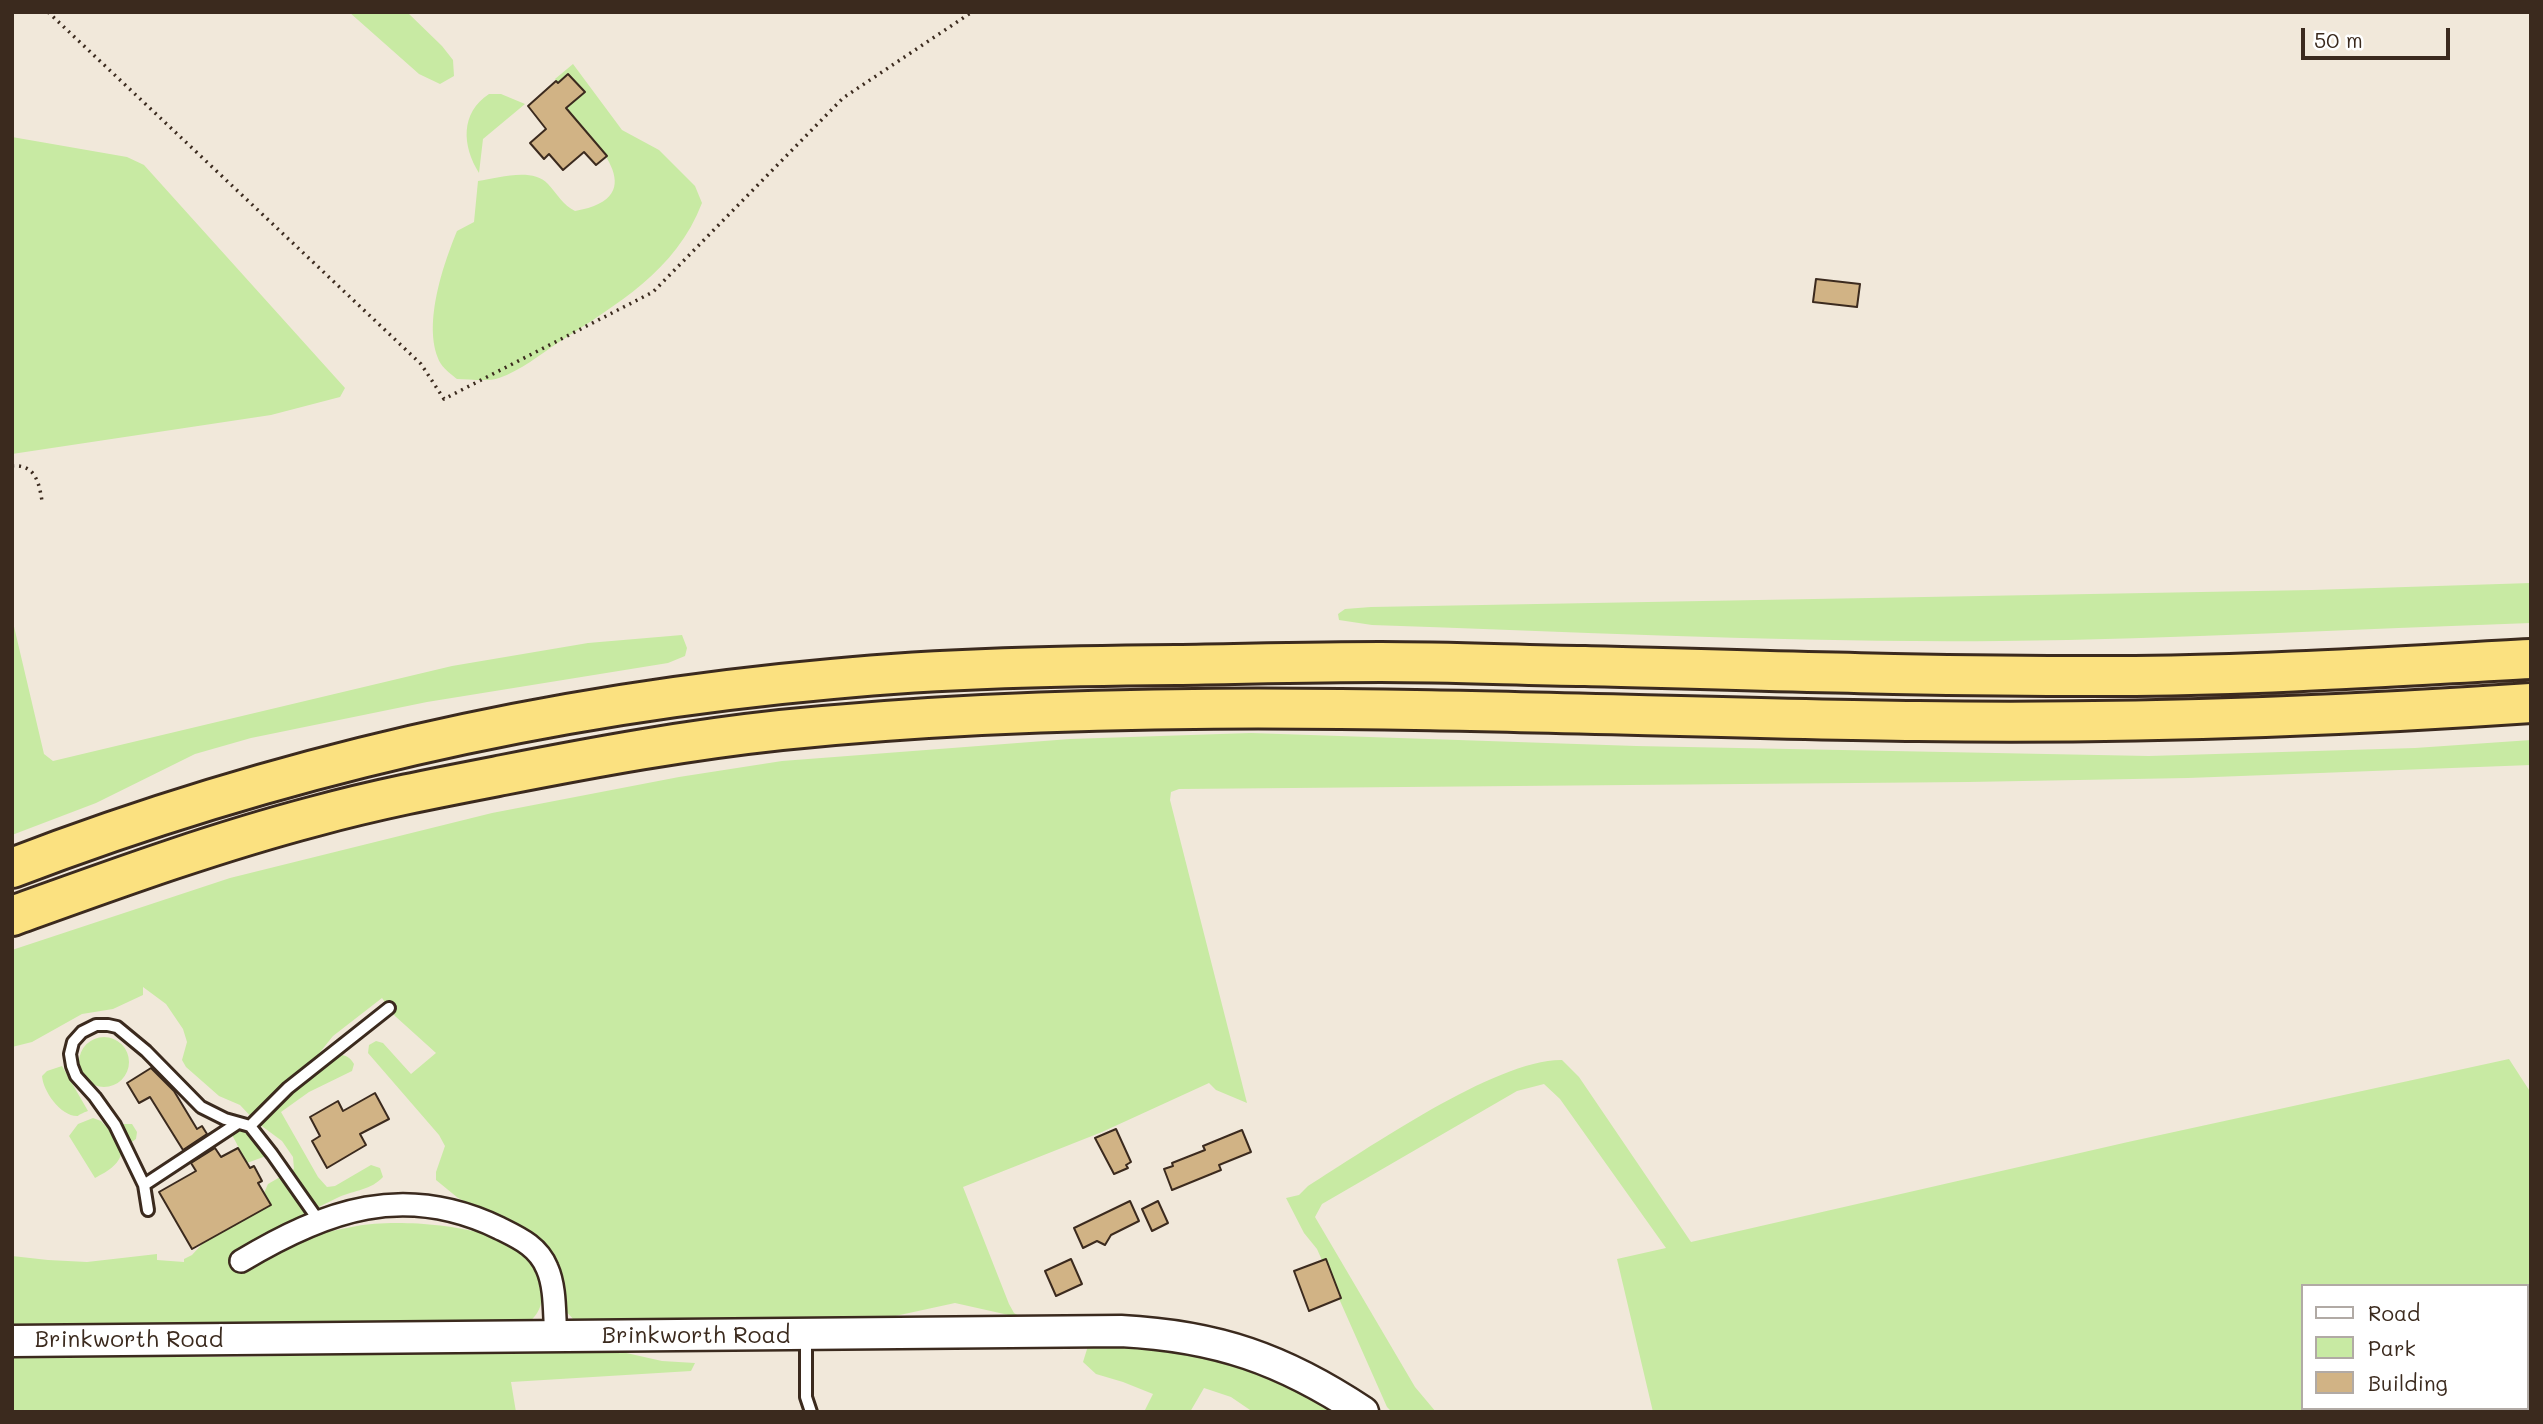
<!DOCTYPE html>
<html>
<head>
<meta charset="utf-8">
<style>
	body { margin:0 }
	#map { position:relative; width:2543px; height:1424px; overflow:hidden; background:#f1e8da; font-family:Mali,sans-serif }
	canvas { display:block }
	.frame { position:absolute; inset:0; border:14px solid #3b2a1e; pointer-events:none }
	.legend { position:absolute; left:2301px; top:1284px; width:228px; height:126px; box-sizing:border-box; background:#fff; border:2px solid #b1aaa5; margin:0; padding:9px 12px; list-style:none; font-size:21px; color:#3b2a1e }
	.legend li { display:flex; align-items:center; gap:14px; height:35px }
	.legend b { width:35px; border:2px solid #b1aaa5 }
	.scale { position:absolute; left:2301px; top:28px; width:149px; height:32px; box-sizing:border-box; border:4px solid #3b2a1e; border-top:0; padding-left:9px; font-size:21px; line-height:24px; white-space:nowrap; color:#3b2a1e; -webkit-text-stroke:5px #fff; paint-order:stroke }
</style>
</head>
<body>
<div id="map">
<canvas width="2543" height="1424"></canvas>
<div class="frame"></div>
<ul class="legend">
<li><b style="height:9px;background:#fff"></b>Road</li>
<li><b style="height:19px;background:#c8eaa3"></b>Park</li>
<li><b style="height:19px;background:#d1b385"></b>Building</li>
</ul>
<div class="scale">50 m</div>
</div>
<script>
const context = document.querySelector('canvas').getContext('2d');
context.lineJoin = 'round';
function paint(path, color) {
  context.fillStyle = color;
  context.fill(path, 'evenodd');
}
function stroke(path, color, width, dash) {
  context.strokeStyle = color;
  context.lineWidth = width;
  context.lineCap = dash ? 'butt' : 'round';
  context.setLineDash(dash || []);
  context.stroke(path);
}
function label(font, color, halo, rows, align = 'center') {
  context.font = font + ' Mali,sans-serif';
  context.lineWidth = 5;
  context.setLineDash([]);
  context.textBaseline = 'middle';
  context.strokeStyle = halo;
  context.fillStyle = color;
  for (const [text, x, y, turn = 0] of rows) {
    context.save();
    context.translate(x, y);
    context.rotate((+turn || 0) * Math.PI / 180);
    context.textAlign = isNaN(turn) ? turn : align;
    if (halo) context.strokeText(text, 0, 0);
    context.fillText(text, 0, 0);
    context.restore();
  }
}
const green = new Path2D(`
	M349 12H407L442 46 453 60 454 76 440 84 419 74Z
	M573 64 622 130 659 150 695 186 702 203C676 271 617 304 559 342 541 354 520 371 499 378 488 382 469 379 457 379 452 375 445 370 441 364 421 329 443 265 457 231L474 222 478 181C499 178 532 167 548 184 557 194 563 205 575 211 656 197 593 139 566 108L582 94V89L570 76H565L558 83 555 79Z
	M489 94H501L525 104 483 139 479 173C462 146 460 113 489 94Z
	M12 137 127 157 144 165 345 388 340 397 271 415 12 454Z
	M2531 583V623C2354 629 2178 639 2001 641 1791 643 1581 632 1372 625L1339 620 1338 614 1345 609 1371 607 2312 590Z
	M12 618 44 754 53 761 452 666 588 643 682 635 687 648 685 656 668 663 427 702 251 738 195 754 96 803 12 835Z
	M1251 733 1636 746 2149 756 2415 748 2531 740V765L2188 778 1968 782 1179 789 1171 792 1170 800 1247 1103 1216 1090 1209 1083 1102 1132 963 1187 1009 1304 1014 1313 1022 1318 955 1303 886 1318 575 1321 563 1308 552 1258 544 1241 458 1198 436 1180V1172L445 1146 439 1135 368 1053 369 1045 376 1041 383 1043 411 1074 436 1053 395 1016 382 998 333 1036 313 1061C328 1059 345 1047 354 1064L352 1071 309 1092 281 1112 318 1177 327 1187 335 1186 371 1165 380 1168 383 1177C371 1190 355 1190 339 1197 302 1214 266 1237 232 1259 274 1247 315 1233 357 1226 400 1218 524 1224 539 1274 545 1292 544 1310 529 1322L12 1326V1256L48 1260 87 1262 157 1254V1260L184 1262V1259L192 1255 203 1243 271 1205 264 1193 268 1184 294 1169 293 1157 282 1141 255 1121 240 1105 219 1096 186 1067 182 1060 187 1042 183 1029 166 1004 143 987V995L113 1009 82 1014 32 1042 12 1047V950L230 878 492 813 679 777 782 761 1070 739Z
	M79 1062a25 25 0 1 1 50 0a25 25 0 1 1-50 0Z
	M2509 1059 2531 1093V1412H1653L1617 1259 1666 1248 1560 1099 1544 1084 1517 1091 1322 1204 1315 1217 1415 1387 1436 1412H1392L1387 1407 1317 1249 1304 1233 1286 1198 1299 1195 1308 1186C1366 1150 1496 1059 1562 1060L1579 1077 1691 1242 2128 1142ZM2303 1286H2527V1408H2303Z
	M62 1066 88 1111C87 1111 78 1115 78 1116 61 1117 43 1091 42 1076L47 1071Z
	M93 1118 101 1121 110 1131 121 1124H132L137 1132 136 1139 122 1149C121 1164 108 1171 95 1178L69 1136 78 1124Z
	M242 1124 263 1147 266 1156 247 1163 231 1133Z
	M1134 1344 1172 1346 1259 1369 1343 1412H1253L1231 1397 1204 1388 1190 1412H1144L1153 1394 1123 1382 1096 1374 1083 1362 1088 1346Z
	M613 1350 662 1361 695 1363 691 1371 511 1382 516 1412H12V1357H226Z`);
const building = new Path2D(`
	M568 74 585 92 566 108 607 156 596 165 584 152 563 170 549 154 544 159 530 143 546 129 528 106 556 81 558 83Z
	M1816 279 1860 284 1857 307 1813 302Z
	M151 1068 174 1091 197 1129 202 1126 207 1134 183 1150 150 1097 139 1103 127 1083Z
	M375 1093 389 1119 360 1134 366 1145 327 1168 312 1141 320 1136 310 1117 338 1101 343 1111Z
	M1116 1129 1131 1162 1126 1165 1128 1168 1114 1174 1095 1138Z
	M1242 1130 1251 1152 1219 1165 1221 1170 1172 1190 1164 1169 1173 1166 1172 1163 1205 1150 1203 1146Z
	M215 1148 221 1157 238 1148 250 1168 254 1166 262 1181 258 1183 271 1205 192 1249 159 1192 196 1171 191 1163Z
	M1130 1201 1139 1221 1111 1235 1105 1245 1097 1241 1083 1248 1074 1228Z
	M1158 1201 1168 1223 1152 1231 1142 1209Z
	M1071 1259 1082 1284 1056 1296 1045 1271Z
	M1326 1259 1341 1298 1309 1311 1294 1271Z`);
const path = new Path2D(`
	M48 12 421 364 444 399 653 292 843 98 972 12
	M12 466C35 464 39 482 42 501`);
const service = new Path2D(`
	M250 1126 288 1088 389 1008
	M144 1185 115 1125 95 1097 76 1076 72 1066 70 1054 73 1042 82 1032 96 1025H108L117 1027 146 1051 201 1107 225 1119 250 1126 272 1154 319 1221
	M148 1210 144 1185 238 1123
	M806 1335V1397L811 1412`);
const minor = new Path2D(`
	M241 1261C326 1210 404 1182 499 1228 519 1238 538 1246 547 1268 556 1288 554 1315 556 1337`);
const secondary = new Path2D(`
	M12 1341 1121 1331C1217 1336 1283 1359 1363 1412`);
const motorway = new Path2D(`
	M12 868C275 767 552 704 832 679 946 668 1062 666 1176 665 1245 664 1313 662 1381 662 1449 662 1517 665 1585 666 1768 671 1952 677 2135 676 2267 675 2399 666 2531 659
	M12 916C112 880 213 843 316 816 378 799 441 787 503 775 595 757 687 740 781 730 1159 691 1539 716 1918 721 2123 724 2326 717 2531 703`);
const streetNames = [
	["Brinkworth Road",696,1336],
	["Brinkworth Road",129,1340]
];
paint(green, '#c8eaa3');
paint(building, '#d1b385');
stroke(building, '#3b2a1e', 2);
stroke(service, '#3b2a1e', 16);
stroke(minor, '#3b2a1e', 26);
stroke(secondary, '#3b2a1e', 35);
stroke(motorway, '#3b2a1e', 44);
stroke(path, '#3b2a1e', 3.5, [2, 5]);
stroke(service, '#fff', 10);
stroke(minor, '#fff', 21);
stroke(secondary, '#fff', 30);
stroke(motorway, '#fbe180', 38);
label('23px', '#3b2a1e', '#fff', streetNames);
</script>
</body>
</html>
